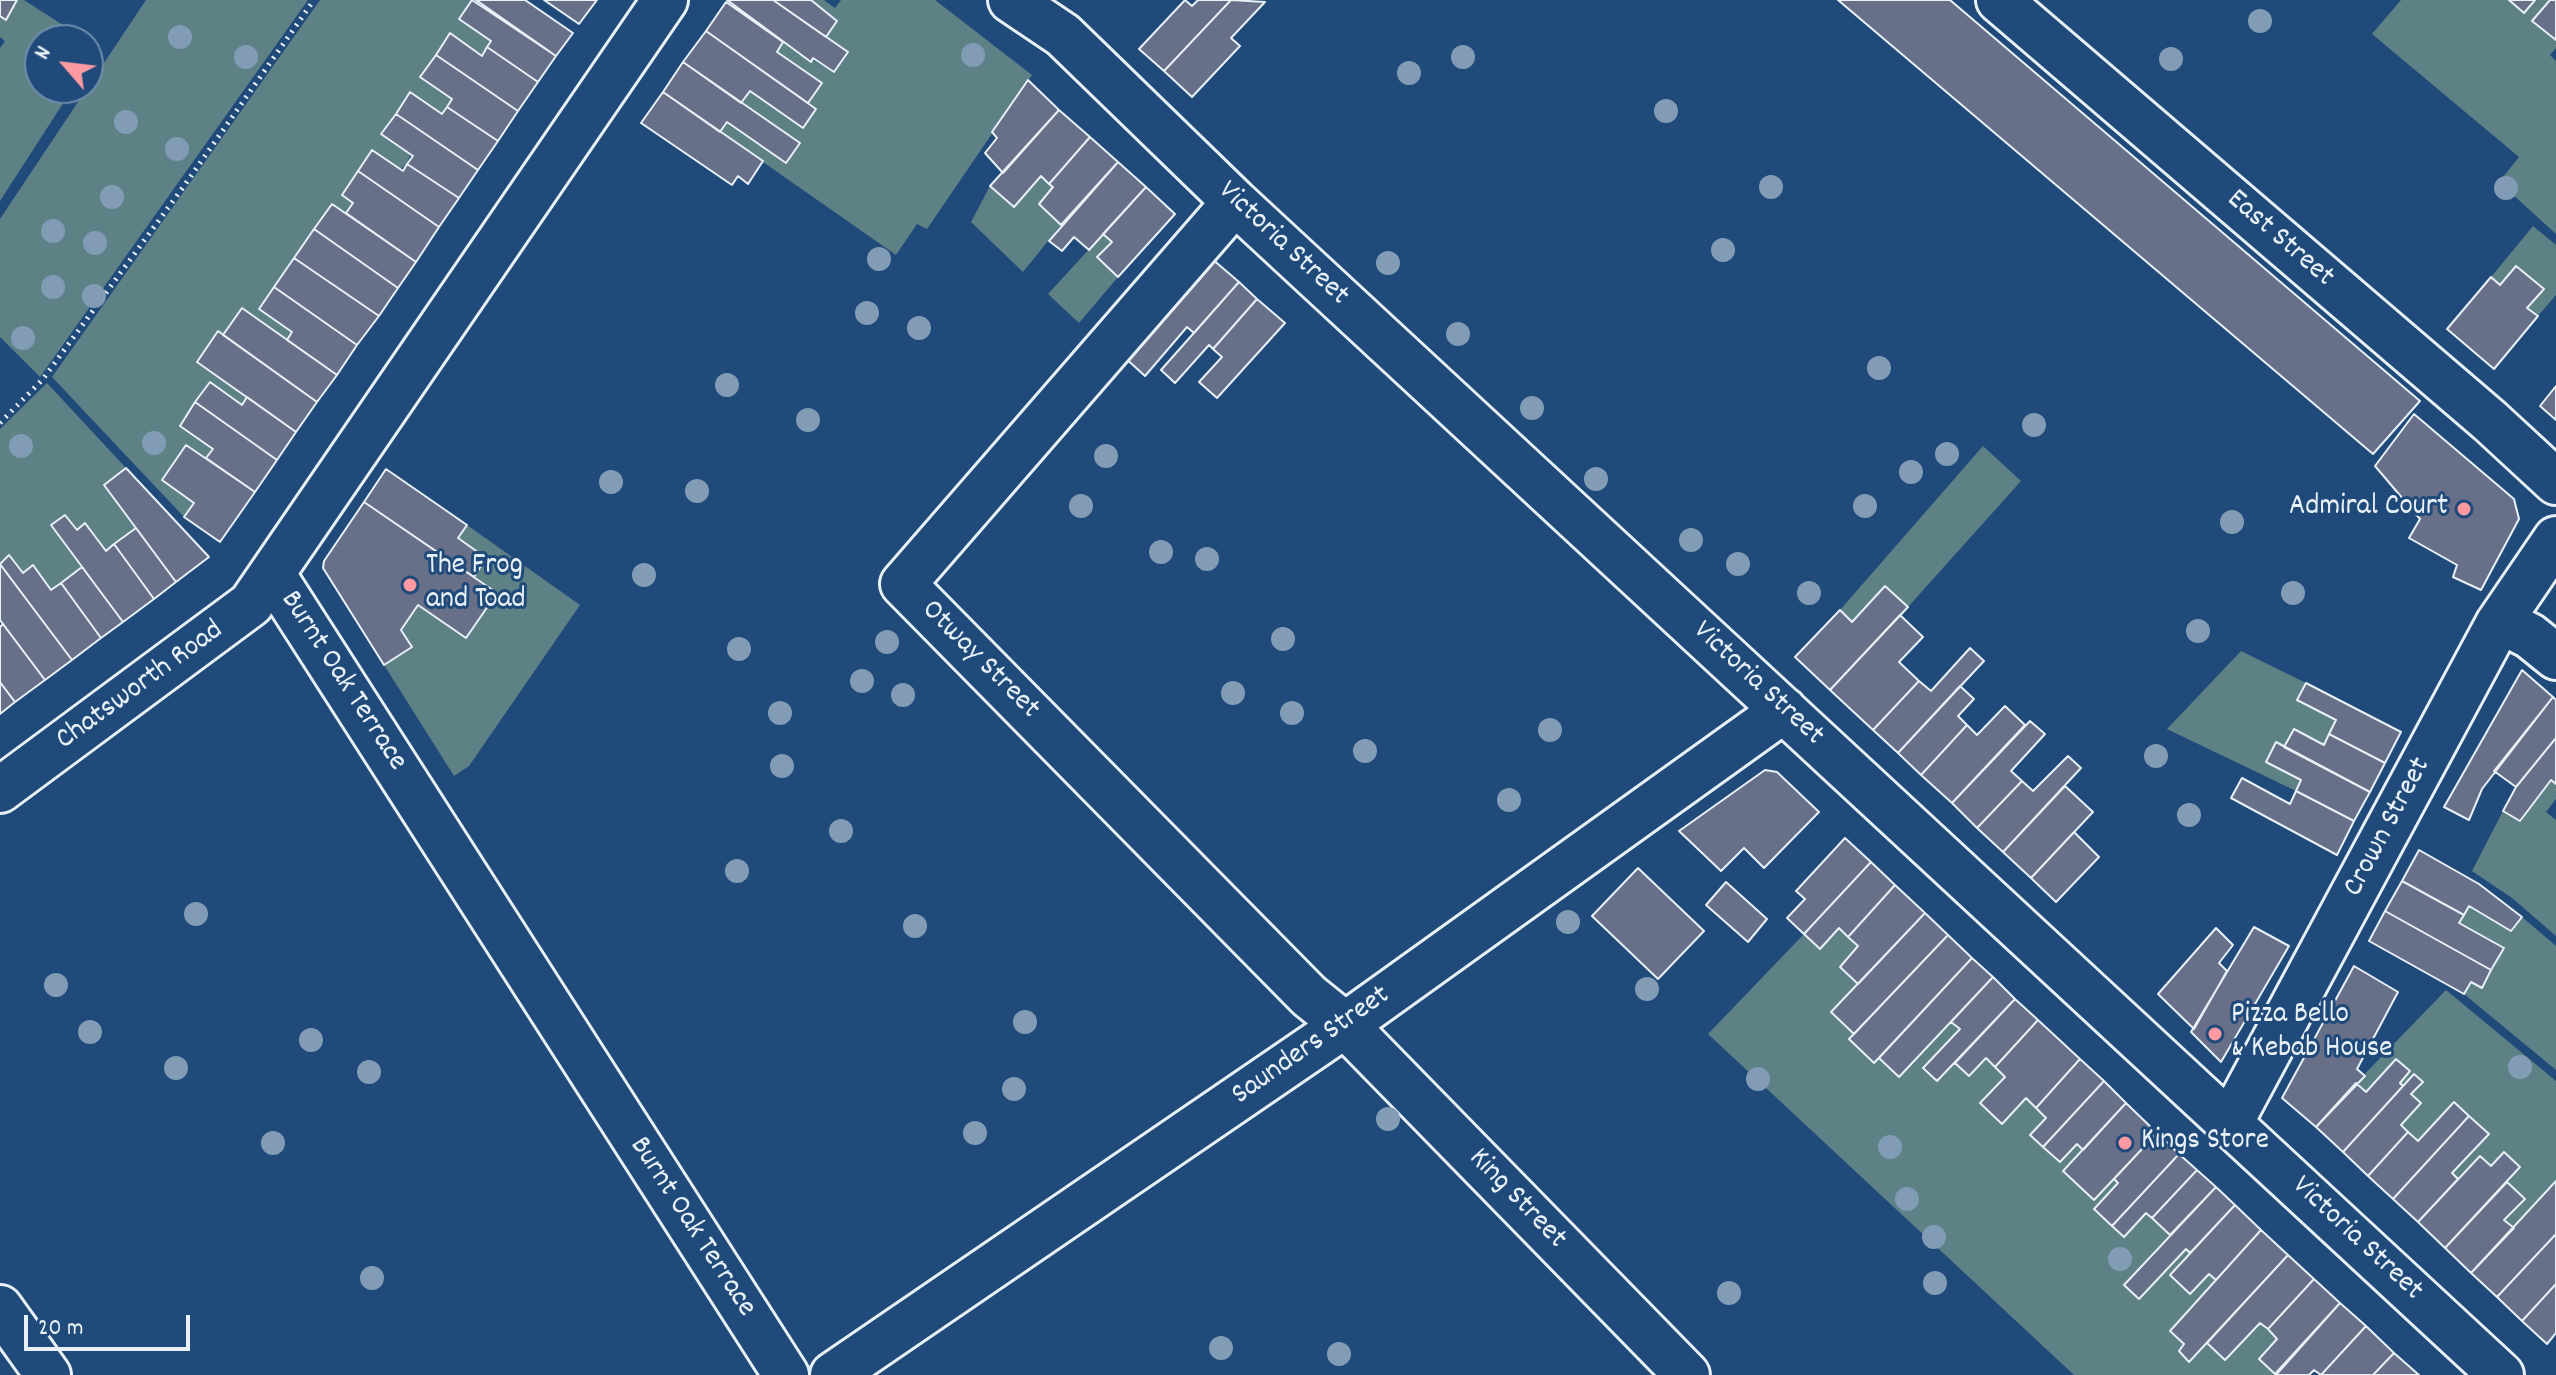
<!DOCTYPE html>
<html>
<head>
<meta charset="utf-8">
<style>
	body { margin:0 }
	#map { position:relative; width:2556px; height:1375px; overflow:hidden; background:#1f4a7a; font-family:Dekko,sans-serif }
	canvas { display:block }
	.north { position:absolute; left:24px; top:24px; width:80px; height:80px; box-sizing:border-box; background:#1f4a7a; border:2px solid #6f8dac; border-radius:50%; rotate:298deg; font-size:22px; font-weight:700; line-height:32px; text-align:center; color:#e8f1f8 }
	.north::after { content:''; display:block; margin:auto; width:28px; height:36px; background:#ff9aa2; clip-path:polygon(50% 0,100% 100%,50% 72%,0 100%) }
	.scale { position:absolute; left:24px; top:1315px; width:166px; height:36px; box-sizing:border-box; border:4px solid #e8f1f8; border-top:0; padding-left:10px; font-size:24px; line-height:28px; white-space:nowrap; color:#e8f1f8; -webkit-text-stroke:6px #1f4a7a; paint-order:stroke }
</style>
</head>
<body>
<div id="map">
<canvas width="2556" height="1375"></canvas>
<div class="north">N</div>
<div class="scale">20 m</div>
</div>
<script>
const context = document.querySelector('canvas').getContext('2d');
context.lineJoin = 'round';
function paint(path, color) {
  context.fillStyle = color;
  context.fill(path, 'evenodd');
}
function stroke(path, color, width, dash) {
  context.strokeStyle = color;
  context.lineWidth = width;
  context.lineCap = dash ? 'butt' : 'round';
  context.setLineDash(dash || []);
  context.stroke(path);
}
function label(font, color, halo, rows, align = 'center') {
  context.font = font + ' Dekko,sans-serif';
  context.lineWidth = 6;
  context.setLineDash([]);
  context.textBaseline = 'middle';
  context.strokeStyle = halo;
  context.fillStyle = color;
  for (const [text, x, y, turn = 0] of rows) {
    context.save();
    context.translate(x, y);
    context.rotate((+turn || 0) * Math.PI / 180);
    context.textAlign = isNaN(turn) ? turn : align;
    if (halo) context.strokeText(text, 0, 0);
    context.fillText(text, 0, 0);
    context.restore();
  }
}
const green = new Path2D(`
	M17 0H24L86 40H40V88H73L0 201V48L5 41 0 37V16L6 19Z
	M146 0H308L40 377 0 337V219Z
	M320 0H472L460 19 491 41 482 56 450 34 452 99 442 114 410 92C414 176 419 164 342 195L353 203 346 213 332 204 259 308 292 332 287 340 242 309 223 335 218 332 197 361 247 397 242 405 195 402 180 426 213 449 206 458 186 445 162 480 194 503 184 517 52 377Z
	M811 0H824L835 8 841 0H935L1032 75 927 229 917 224 896 255 720 132 727 122 786 163 800 144 741 103 750 91 803 128 816 109 808 103 821 83 777 52 783 42 833 72 847 52 826 37 837 21Z
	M2401 0H2509L2524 12 2535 0H2550L2532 21 2556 40V48L2550 55 2556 61V234L2499 182 2519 157 2372 34Z
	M1041 176 1053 187 1039 204 1061 225 1023 272 971 222 990 186 1014 207Z
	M2533 226 2556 245V295L2538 316 2527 308 2543 289 2517 267 2500 285 2491 277Z
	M1103 234 1112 242 1097 257 1118 277 1079 323 1048 294Z
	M47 383 126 468 104 485 136 528 106 551 85 524 77 530 64 515 51 526 82 567 51 590 33 566 23 573 9 555 0 562V429Z
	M1983 446 2021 481 1908 607 1885 586 1852 622 1840 610Z
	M467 525 580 605 469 766 454 776 384 665 412 647 401 630 418 605 466 637 497 593 474 577 486 558 458 538Z
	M2241 651 2306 683 2297 700 2336 720 2324 745 2294 729 2284 747 2276 743 2266 762 2301 780 2296 791 2167 729Z
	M2551 780 2556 784V799L2546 812 2556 820V936L2512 898 2472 871 2503 811 2521 821Z
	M2469 906 2522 917 2556 946V1070L2464 994 2471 982 2482 988 2504 948 2459 923Z
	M1839 928 1858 946 1840 967 1858 984 1831 1012 1854 1034 1874 1062 1879 1058 1899 1076 1951 1022 1960 1029 1924 1069 1937 1081 1955 1063 1969 1075 1986 1058 2005 1077 1980 1104 2002 1124 2026 1098 2046 1118 2030 1135 2060 1162 2077 1144 2083 1150 2094 1200 2114 1179 2118 1183 2094 1209 2123 1237 2146 1213 2170 1235 2125 1285 2140 1299 2186 1249 2190 1253 2171 1274 2190 1294 2209 1274 2216 1280 2170 1330 2184 1344 2179 1351 2190 1362 2207 1343 2225 1360 2260 1323 2277 1339 2260 1359 2276 1375H2074L1708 1034 1804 934 1820 949Z
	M2446 990 2556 1081V1181L2514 1228 2504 1220 2525 1199 2507 1182 2520 1167 2504 1152 2491 1166 2480 1156 2458 1179 2452 1173 2488 1134 2418 1141 2401 1125 2420 1102 2411 1094 2414 1074 2403 1086 2400 1083 2410 1071 2397 1059 2366 1092 2356 1083Z`);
const building = new Path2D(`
	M0 0H17L6 20 0 16Z
	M472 0 556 56 538 82 487 47 491 41 459 19Z
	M476 0H525L573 33 556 56Z
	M544 0H597L579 24Z
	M727 0H773L848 52 834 72 813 58 811 62Z
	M773 0H811L837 21 826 37Z
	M1185 0 1192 6 1198 0H1231L1164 71 1139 49Z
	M1231 0 1265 2 1231 38 1240 46 1192 97 1164 71Z
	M1838 0H1950L2420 401 2373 454Z
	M2509 0H2535L2524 13Z
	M2550 0H2556V40L2532 21Z
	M726 2 783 42 777 52 822 83 808 103 706 31Z
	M706 31 816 109 803 128 750 91 741 103 683 62Z
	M450 33 482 56 487 47 538 82 518 111 436 55Z
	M436 55 518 111 498 141 447 107 452 99 420 77Z
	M683 62 800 143 786 163 727 122 720 132 663 92Z
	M1028 80 1059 110 1003 173 985 153 997 138 992 132Z
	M410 92 442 114 447 107 498 141 478 170 396 114Z
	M663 92 763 161 748 184 738 176 732 185 641 123Z
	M1059 110 1090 137 1049 184 1041 176 1014 207 990 186Z
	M396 114 478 170 459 198 407 164 413 156 381 134Z
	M1090 137 1118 162 1061 225 1039 204 1053 187 1049 184Z
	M372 150 403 171 407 164 459 198 439 227 358 171Z
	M1118 162 1146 187 1089 250 1074 237 1062 251 1049 241Z
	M358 171 439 227 416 262 346 213 353 203 342 195Z
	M1146 187 1175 214 1118 277 1097 257 1112 242 1103 234Z
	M332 204 416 262 398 288 314 229Z
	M314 229 398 288 379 316 294 258Z
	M294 258 379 316 357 345 274 287Z
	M1211 258 1239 282 1194 333 1187 327 1145 376 1123 356Z
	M2516 266 2544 289 2527 308 2538 316 2494 369 2447 329 2491 277 2500 285Z
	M1239 282 1257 299 1213 349 1209 345 1175 383 1161 370Z
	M274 287 357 345 337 375 287 340 292 332 259 309Z
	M1257 299 1285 323 1217 398 1199 382 1222 357 1213 349Z
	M242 308 337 375 317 402 223 335Z
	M218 331 317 402 296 432 197 362Z
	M210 382 242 405 247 397 296 432 277 460 195 402Z
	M2556 386V420L2540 406Z
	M195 402 277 460 255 492 206 458 213 449 180 426Z
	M2414 414 2514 499 2519 519 2481 590 2453 577 2457 565 2409 538 2420 519 2375 466Z
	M186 445 255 492 220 542 184 517 194 503 162 480Z
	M126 468 209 557 176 582 104 485Z
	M386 469 467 525 458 538 486 558 474 577 364 502Z
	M364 502 497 593 466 638 418 605 401 630 412 647 384 665 323 568 324 561Z
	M65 515 77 530 85 523 106 551 114 544 154 599 123 622 51 525Z
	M136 528 176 582 154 599 114 544Z
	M9 555 23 573 33 565 51 590 61 583 101 638 72 660 0 564Z
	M0 564 72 660 45 680 0 620Z
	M82 567 123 622 101 638 61 583Z
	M1885 586 1908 607 1830 690 1795 657 1840 610 1852 622Z
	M1900 615 1923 637 1899 662 1919 681 1873 730 1830 690Z
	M3 624 45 680 15 702 0 682V627Z
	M1970 648 1984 661 1898 753 1873 730 1919 681 1931 691Z
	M2522 670 2553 697 2482 789 2469 820 2444 807Z
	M0 682 15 702 0 714Z
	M2306 683 2401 732 2385 763 2329 734 2336 720 2297 700Z
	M1960 686 1974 699 1958 716 1967 725 1921 775 1898 753Z
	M2553 697 2556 700V738L2516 787 2494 771Z
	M2005 706 2025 725 1952 803 1921 775 1967 725 1977 735Z
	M2030 721 2045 734 2011 771 2022 781 1977 828 1952 803Z
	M2294 729 2324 745 2329 734 2385 763 2370 792 2284 747Z
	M2556 738V784L2551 780 2520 821 2503 811 2516 787Z
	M2276 742 2370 792 2354 821 2296 791 2301 780 2266 762Z
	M2068 756 2081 768 2003 852 1977 828 2022 781 2033 791Z
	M1765 770 1777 772 1819 812 1764 868 1744 848 1721 871 1679 831Z
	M2242 778 2290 804 2296 791 2354 821 2337 855 2231 798Z
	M2065 786 2093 812 2031 878 2003 852Z
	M2074 832 2099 857 2056 902 2031 878Z
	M1845 838 1871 862 1804 934 1787 918 1805 899 1796 891Z
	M2419 850 2479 884 2522 917 2511 931 2469 906 2464 915 2402 881Z
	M1871 862 1895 885 1848 937 1839 928 1820 949 1804 934Z
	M1638 868 1704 931 1658 979 1592 916Z
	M2402 881 2464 915 2459 923 2504 948 2491 970 2385 911Z
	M1726 882 1767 919 1748 942 1706 905Z
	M1895 885 1925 913 1858 984 1840 967 1858 946 1848 937Z
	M2385 911 2491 970 2482 988 2471 982 2464 994 2369 941Z
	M1925 913 1948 935 1854 1034 1831 1012Z
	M2254 927 2289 946 2221 1062 2191 1032Z
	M2216 928 2233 945 2219 963 2227 971 2194 1029 2158 994Z
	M1948 935 1972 958 1874 1063 1849 1039Z
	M1972 958 1993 977 1899 1077 1879 1058Z
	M2354 966 2398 992 2357 1069 2365 1076 2316 1127 2282 1098Z
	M1993 977 2015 999 1937 1081 1923 1068 1960 1029 1951 1022Z
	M2015 999 2038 1020 1995 1067 1986 1058 1969 1076 1955 1063Z
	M2038 1020 2080 1059 2036 1108 2026 1098 2002 1124 1980 1103 2005 1077 1995 1067Z
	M2080 1059 2104 1081 2043 1147 2030 1135 2046 1118 2036 1108Z
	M2396 1059 2410 1071 2400 1083 2403 1086 2343 1152 2316 1127 2356 1083 2366 1092Z
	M2414 1074 2423 1082 2411 1094 2421 1103 2401 1125 2408 1132 2368 1176 2343 1152Z
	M2104 1081 2126 1103 2083 1150 2077 1144 2060 1162 2043 1147Z
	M2454 1102 2469 1116 2393 1199 2368 1176 2408 1132 2418 1141Z
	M2126 1103 2157 1133 2094 1200 2063 1171Z
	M2469 1116 2489 1134 2452 1173 2458 1179 2418 1222 2393 1199Z
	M2157 1133 2179 1154 2112 1226 2094 1209 2118 1183 2114 1179Z
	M2504 1152 2520 1167 2445 1248 2418 1222 2480 1156 2491 1166Z
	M2179 1154 2197 1170 2152 1218 2146 1213 2124 1237 2112 1226Z
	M2197 1170 2216 1187 2170 1235 2152 1218Z
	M2556 1181V1234L2497 1297 2471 1273Z
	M2507 1182 2525 1199 2504 1220 2514 1228 2471 1273 2445 1248Z
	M2216 1187 2235 1205 2190 1253 2186 1249 2139 1299 2124 1285Z
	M2235 1205 2261 1230 2216 1280 2209 1274 2190 1294 2170 1275Z
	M2261 1230 2288 1255 2189 1362 2179 1351 2184 1344 2170 1331Z
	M2556 1234V1284L2522 1321 2497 1297Z
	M2288 1255 2314 1279 2268 1329 2260 1323 2225 1360 2207 1343Z
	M2314 1279 2340 1303 2275 1374 2259 1359 2277 1339 2268 1329Z
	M2556 1284V1333L2547 1344 2522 1321Z
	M2340 1303 2366 1326 2321 1375 2314 1370 2309 1375H2276Z
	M2366 1326 2394 1353 2373 1375H2321Z
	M2394 1353 2419 1375H2373Z`);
const path = new Path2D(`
	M0 423 43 379 184 186 314 0`);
const minor = new Path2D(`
	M1011 0 1063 35 1235 202 2501 1375
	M1999 0 2490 421 2556 482
	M1235 202 903 584 1309 996 1345 1025 1687 1375
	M273 575 786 1375
	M2501 621 2530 636 2556 657
	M0 790 251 604 665 0
	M2230 1123 2498 624 2556 539
	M833 1375 1345 1025 1784 710`);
const tertiary = new Path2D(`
	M0 1308 48 1375`);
const trees = [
	[2260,21],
	[180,37],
	[973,55],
	[246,57],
	[1463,57],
	[2171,59],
	[1409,73],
	[1666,111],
	[126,122],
	[177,149],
	[1771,187],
	[2506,188],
	[112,197],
	[53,231],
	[95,243],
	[1723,250],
	[879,259],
	[1388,263],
	[53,287],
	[94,296],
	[867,313],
	[919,328],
	[1458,334],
	[23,338],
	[1879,368],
	[727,385],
	[1532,408],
	[808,420],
	[2034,425],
	[154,443],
	[21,446],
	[1947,454],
	[1106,456],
	[1911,472],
	[1596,479],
	[611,482],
	[697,491],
	[1081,506],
	[1865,506],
	[2232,522],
	[1691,540],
	[1161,552],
	[1207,559],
	[1738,564],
	[644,575],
	[1809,593],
	[2293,593],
	[2198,631],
	[1283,639],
	[887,642],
	[739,649],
	[862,681],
	[1233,693],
	[903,695],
	[780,713],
	[1292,713],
	[1550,730],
	[1365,751],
	[2156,756],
	[782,766],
	[1509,800],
	[2189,815],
	[841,831],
	[737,871],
	[196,914],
	[1568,922],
	[915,926],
	[56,985],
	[1647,989],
	[1025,1022],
	[90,1032],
	[311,1040],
	[2520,1067],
	[176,1068],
	[369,1072],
	[1758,1079],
	[1014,1089],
	[1388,1119],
	[975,1133],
	[273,1143],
	[1890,1147],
	[1907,1199],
	[1934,1237],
	[2120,1259],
	[372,1278],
	[1935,1283],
	[1729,1293],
	[1221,1348],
	[1339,1354]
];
const markers = [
	[2464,509,8,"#ff9aa2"],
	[410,585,8,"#ff9aa2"],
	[2215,1034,8,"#ff9aa2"],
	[2125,1143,8,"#ff9aa2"]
];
const streetNames = [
	["East Street",2279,240,41],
	["Victoria Street",1282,245,43],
	["Otway Street",979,661,45],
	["Burnt Oak Terrace",342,682,57],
	["Victoria Street",1757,685,43],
	["Chatsworth Road",141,687,-36],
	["Crown Street",2389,828,-62],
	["Saunders Street",1312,1047,-35],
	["King Street",1516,1200,46],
	["Burnt Oak Terrace",691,1228,57],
	["Victoria Street",2356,1240,43]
];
const poiNames = [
	["Admiral Court",2448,509,"right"],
	["The Frog",426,568],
	["and Toad",426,602],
	["Pizza Bello",2231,1017],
	["& Kebab House",2231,1051],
	["Kings Store",2141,1143]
];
paint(green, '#5e8186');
paint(building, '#687089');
stroke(building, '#e8f1f8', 2);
stroke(minor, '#e8f1f8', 50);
stroke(tertiary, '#e8f1f8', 50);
stroke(path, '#e8f1f8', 5, [2, 6]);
stroke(minor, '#1f4a7a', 44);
stroke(tertiary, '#1f4a7a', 44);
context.fillStyle = '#829cb6';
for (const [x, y] of trees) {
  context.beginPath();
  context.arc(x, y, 12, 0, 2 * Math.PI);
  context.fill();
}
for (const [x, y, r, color] of markers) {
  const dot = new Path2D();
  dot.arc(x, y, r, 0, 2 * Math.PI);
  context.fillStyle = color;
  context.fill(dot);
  stroke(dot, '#1f4a7a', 3);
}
label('30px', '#e8f1f8', '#1f4a7a', streetNames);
label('30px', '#e8f1f8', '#1f4a7a', poiNames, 'left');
</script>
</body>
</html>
